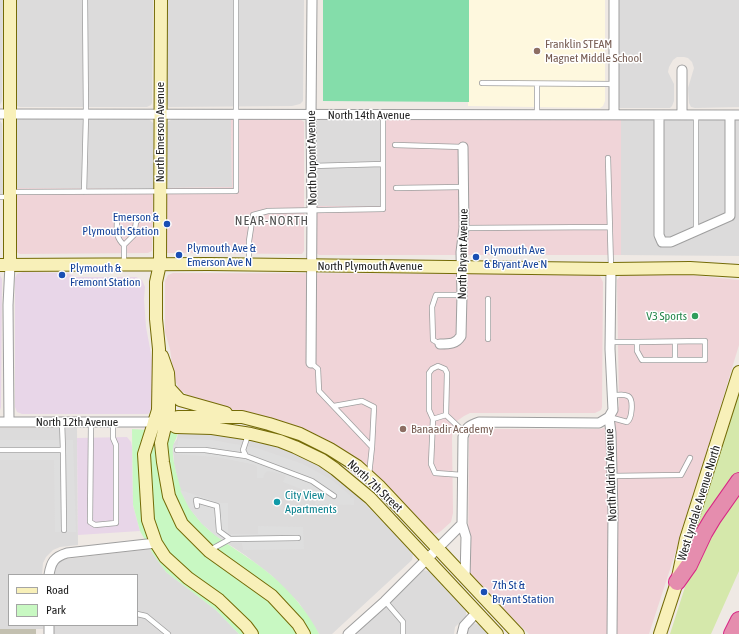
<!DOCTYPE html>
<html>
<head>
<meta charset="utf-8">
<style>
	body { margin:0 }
	#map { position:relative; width:739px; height:634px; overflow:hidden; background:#efe9e4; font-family:"Asap Condensed",sans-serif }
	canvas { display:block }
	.legend { position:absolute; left:8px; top:574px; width:130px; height:52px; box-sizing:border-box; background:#fff; border:1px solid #a5a5a5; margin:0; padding:5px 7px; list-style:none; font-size:12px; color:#1e1e1e }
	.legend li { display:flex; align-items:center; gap:8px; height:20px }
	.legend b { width:20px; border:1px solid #a5a5a5 }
</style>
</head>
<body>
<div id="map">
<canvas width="739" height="634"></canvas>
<ul class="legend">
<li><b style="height:5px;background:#f8f0b9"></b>Road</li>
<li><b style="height:11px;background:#c8f8c2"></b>Park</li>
</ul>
</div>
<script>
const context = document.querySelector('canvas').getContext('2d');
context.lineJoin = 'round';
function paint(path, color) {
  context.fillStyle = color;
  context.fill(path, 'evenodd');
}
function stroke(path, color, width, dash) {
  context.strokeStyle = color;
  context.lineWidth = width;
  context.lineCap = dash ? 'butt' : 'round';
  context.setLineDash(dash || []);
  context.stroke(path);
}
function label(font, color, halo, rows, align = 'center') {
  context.font = font + ' "Asap Condensed",sans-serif';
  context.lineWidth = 3;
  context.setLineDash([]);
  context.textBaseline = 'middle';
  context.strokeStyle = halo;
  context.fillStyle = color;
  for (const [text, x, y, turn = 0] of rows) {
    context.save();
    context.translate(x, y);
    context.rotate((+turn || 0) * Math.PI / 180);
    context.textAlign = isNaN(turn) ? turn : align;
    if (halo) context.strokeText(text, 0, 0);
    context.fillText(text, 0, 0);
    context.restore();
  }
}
const residential = new Path2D(`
	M0 0H3L2 101 0 105Z
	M15 0H153L152 103 151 105 147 107H20L17 106 16 104Z
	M165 0H304L303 101 300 104 292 106 169 107 165 101Z
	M616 0H739V107L695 108 691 107 689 103 688 88 694 68 692 62 688 58 684 57H677L673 60 669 67 668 72 674 84V101L672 106 670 108H620L618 106Z
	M148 118 153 123V189L14 188V124L16 120 19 119Z
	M320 118H381V206H314L316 122Z
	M172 119H231L232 187 168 188 167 125 168 122Z
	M621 119H739V256L621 255Z
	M0 120 2 124 3 194H0Z
	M0 428H77L78 545 60 547 53 550 46 557 43 563 42 575H9V625H43V629H0Z
	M178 432 212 433 254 439 300 454 323 467 346 484 411 551 413 554 412 560 332 634H319L299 603 271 575 245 555 216 536 180 490 174 464 173 445 177 439Z
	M150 549 166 572 216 610 239 634H54V625H137V575H55V565L59 562 66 559Z
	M422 570 429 571 466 609V617L455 627 454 634H352Z
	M472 623 479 624 488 634H466L467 628Z`);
const commercial = new Path2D(`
	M381 118 621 119V255H319L316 253 314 206H381Z
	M231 119H300L304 122V251L302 254 166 253 164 252 163 212 167 197 168 188 232 187Z
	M14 188 153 189 152 251 148 253 20 254 16 252 13 247Z
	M173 273 595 274 600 276 603 282 602 407 601 410 595 413H470L464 416 457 421 453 429 452 438 453 513 451 522 441 531 436 534 428 532 307 431 291 424 226 408 190 397 179 389 174 378 170 349 165 332V281L168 275Z
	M623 273 691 275 739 280V345L688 514 649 634H529L474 581 468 571 469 437 472 431 477 429H601L606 427 614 419 619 406 617 280Z`);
const industrial = new Path2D(`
	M23 272 67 273 76 277H136L142 280 145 287 144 299 146 327 152 359 153 376 152 409 148 414H22L17 412 15 407V278L17 274Z
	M0 275 2 279 1 407 0 410Z
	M127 437 131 442 132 447 133 505 140 531 78 535 77 438Z`);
const education = new Path2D(`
	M469 0H605V101L603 106 600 108 468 106Z`);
const construction = new Path2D(`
	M0 629H36V634H0Z`);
const grass = new Path2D(`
	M739 387V471L721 493 696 533H693Z
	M739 487V571L711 634H670L685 587 695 561Z`);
const park = new Path2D(`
	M132 429 178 432C177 437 174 442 173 446 172 457 175 469 178 479 191 533 234 543 271 575 290 591 308 612 319 634H239L216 610 166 572 153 554 140 531 133 505Z`);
const pitch = new Path2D(`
	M323 0H469V102L323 101Z`);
const parking = new Path2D(`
	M178 438 212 440 257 448 303 464 332 480 350 495V498H354V505L315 504 314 494 283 482 286 475 268 471 265 473 263 478H257V467L255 465 251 464 216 457 173 454V445H178Z
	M0 440H73L76 532H55L54 460H0Z
	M180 490 221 503H228V534H258V526L303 527 304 549 243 550 242 543 227 542 216 536 202 524 189 508Z`);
const lane = new Path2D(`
	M482 83 614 84
	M537 84V115
	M395 145 463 147
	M608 158 611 268
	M312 166 383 164
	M396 188 463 187
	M11 192 236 191V0
	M84 192 86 115 85 0
	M0 197H9
	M117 218C117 229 115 237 124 245
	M464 228 610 227
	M696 231V115
	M124 264V245L134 235 136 222 139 219 160 218
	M249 264V241L253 215 268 211 383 209V114
	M488 299V339
	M610 342H637V351L642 360H705V341L637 342
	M675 342V360
	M440 344 433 340 432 307 436 295H462
	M311 363 318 369 319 391 372 447 369 475
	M334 406 362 401 374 407 372 447
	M609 417 627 422C632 419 634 399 628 396 624 394 616 395 612 396
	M433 419 429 410V373L432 369 438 366 445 369 447 373 446 415
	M62 422 63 450
	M91 422 90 522 95 525 116 523V445L113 438V422
	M248 435 243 450 246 456 312 481 334 496
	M0 450H63L64 530
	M177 450H205L246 456
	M462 475 435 473 431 464 433 419 446 415 464 432
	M611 476 681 475 690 458
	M197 506 196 500 217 506 219 531 230 539
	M210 550 230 539 298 538
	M385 601 403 622V634
	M137 614 146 616 168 634`);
const street = new Path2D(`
	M614 0V115
	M682 70V114
	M0 114 739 115
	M659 115V235L662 242H671L730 216V115
	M611 269 610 349 613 410 609 417 611 433 613 512 612 634
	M440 344C450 344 456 344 461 336L462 295 461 252 464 228 463 147
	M311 363 312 210 311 115 312 0
	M0 422H154
	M9 422 8 305 10 265
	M462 524 466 537 465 579
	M49 575C51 562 54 557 67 553L156 543
	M49 625V634
	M348 634 385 601 462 524 463 437C465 428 470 425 479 422L599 423 609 417
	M462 634 464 626 477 612`);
const secondary = new Path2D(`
	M161 0 160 264 156 282V319L159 349 158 410 144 454 148 520 156 543 165 557 188 578 219 600 246 626 252 634
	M0 265 209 264 611 269 690 268 739 271
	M10 265V0
	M162 356 168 373 169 388V410L161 443 163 462 169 496 182 524 209 551 272 596 298 624 304 634
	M169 388 180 400 226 413
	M166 421 176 427 212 428 251 434 280 441 295 447 322 460 335 469 370 498 497 634
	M154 422 166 421 178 417H242L269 424 300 434 330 449 357 466 380 487 518 634
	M660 634 677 582 686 539 739 372`);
const highway = new Path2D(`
	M677 582 689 565 704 533 713 518 739 481
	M732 634 739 620`);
const markers = [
	[537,51,4,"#8d6e63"],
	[167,224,4,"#1a4fb4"],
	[179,255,4,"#1a4fb4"],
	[476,257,4,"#1a4fb4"],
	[62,275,4,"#1a4fb4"],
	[695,316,4,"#2e9e5b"],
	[403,429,4,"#8d6e63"],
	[277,502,4,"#0f9aa8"],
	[484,592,4,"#1a4fb4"]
];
const educationNames = [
	["Franklin STEAM",545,44],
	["Magnet Middle School",545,58],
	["Banaadir Academy",411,429]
];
const streetNames = [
	["North 14th Avenue",369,115],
	["North Emerson Avenue",160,132,-90],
	["North Dupont Avenue",312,158,-91],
	["North Bryant Avenue",463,254,-89],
	["North Plymouth Avenue",370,266],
	["North 12th Avenue",77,422],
	["North Aldrich Avenue",611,475,-92],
	["North 7th Street",375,486,43],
	["West Lyndale Avenue North",699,503,-73]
];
const transitNames = [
	["Emerson &",159,217,"right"],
	["Plymouth Station",159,231,"right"],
	["Plymouth Ave &",187,248],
	["Emerson Ave N",187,262],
	["Plymouth Ave",484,250],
	["& Bryant Ave N",484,264],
	["Plymouth &",70,268],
	["Fremont Station",70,282],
	["7th St &",492,585],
	["Bryant Station",492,599]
];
const leisureNames = [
	["V3 Sports",687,316]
];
const cultureNames = [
	["City View",285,495],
	["Apartments",285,509]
];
const neighbourhoodNames = [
	["NEAR-NORTH",272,221]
];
paint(residential, '#dcdbdb');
paint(commercial, '#f0d4d8');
paint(industrial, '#e8d6e8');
paint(education, '#fef8de');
paint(construction, '#c3c0b0');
paint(grass, '#d5e8ab');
paint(park, '#c8f8c2');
paint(pitch, '#84ddaa');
paint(parking, '#dedede');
stroke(lane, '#9f9f9f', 6);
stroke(street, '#9f9f9f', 11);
stroke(secondary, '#746b07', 14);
stroke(highway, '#d72785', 18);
stroke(lane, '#fff', 4.5);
stroke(street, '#fff', 9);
stroke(secondary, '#f8f0b9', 12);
stroke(highway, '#e58dae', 16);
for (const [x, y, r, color] of markers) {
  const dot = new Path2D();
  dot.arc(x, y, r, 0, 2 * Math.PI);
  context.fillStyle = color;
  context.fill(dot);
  stroke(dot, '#fff', 1.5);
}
label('12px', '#785e54', '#fff', educationNames, 'left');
label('12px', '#1e1e1e', '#fff', streetNames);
label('12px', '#164399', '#fff', transitNames, 'left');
label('12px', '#27864d', '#fff', leisureNames, 'right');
label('12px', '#0d838f', '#fff', cultureNames, 'left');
context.letterSpacing = '1px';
label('13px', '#515151', '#fff', neighbourhoodNames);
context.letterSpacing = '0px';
</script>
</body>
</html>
